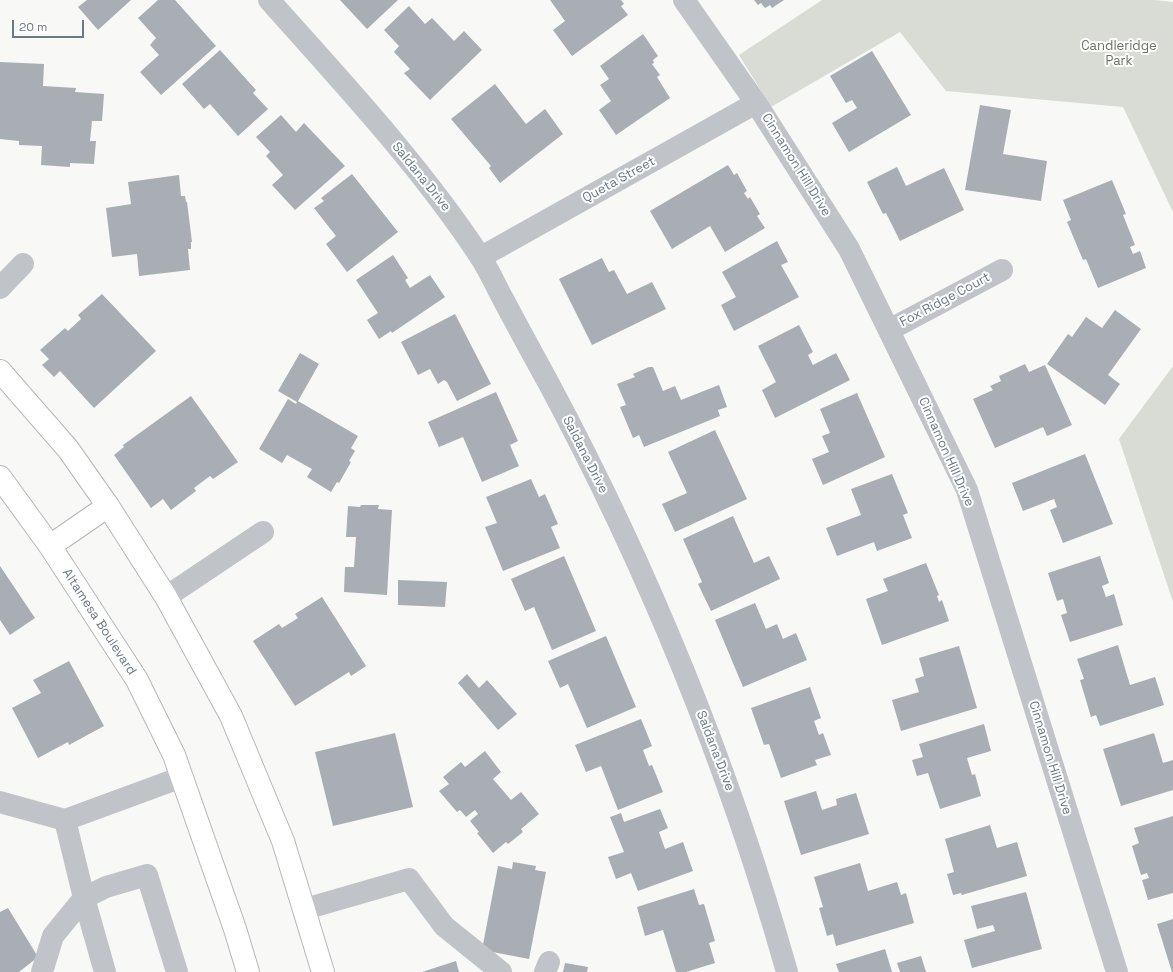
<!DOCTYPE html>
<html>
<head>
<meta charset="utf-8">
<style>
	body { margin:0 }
	#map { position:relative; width:1173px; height:972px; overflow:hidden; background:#f8f8f6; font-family:"Space Grotesk",sans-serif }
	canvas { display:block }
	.scale { position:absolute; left:12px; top:20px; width:72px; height:18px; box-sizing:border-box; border:2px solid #6a7784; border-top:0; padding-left:5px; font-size:12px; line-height:14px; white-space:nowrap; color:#6a7784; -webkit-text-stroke:3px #fff; paint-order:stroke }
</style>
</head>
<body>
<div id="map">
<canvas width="1173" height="972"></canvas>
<div class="scale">20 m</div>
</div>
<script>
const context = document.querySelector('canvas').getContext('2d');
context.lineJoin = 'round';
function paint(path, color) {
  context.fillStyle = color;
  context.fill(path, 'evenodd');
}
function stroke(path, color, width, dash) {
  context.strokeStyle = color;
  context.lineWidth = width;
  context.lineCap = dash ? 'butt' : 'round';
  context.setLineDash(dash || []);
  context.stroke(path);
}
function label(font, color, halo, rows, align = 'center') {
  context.font = font + ' "Space Grotesk",sans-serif';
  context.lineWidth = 4;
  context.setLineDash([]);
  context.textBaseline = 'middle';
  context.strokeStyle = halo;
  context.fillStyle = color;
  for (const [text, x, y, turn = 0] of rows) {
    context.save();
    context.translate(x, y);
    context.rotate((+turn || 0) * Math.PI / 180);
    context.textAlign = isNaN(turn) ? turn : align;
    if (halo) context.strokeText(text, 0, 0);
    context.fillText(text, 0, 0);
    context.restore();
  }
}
const green = new Path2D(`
	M822 0H1154L1173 2V212L1123 107 946 91 900 32 771 107 739 55Z
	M1173 366V602L1119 439Z`);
const building = new Path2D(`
	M87 0H131L98 30 78 7Z
	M158 0H175L216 46 161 95 140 72 159 55 150 45 156 38 138 18Z
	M340 0H398L367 29Z
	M550 0H621L624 4 621 6 628 15 572 56 553 30 565 21Z
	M754 0H784L772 8 770 5 765 8 761 3 758 5Z
	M409 6 425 24 432 18 454 41 464 31 482 50 430 100 404 73 410 69 394 52 399 46 384 30Z
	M643 34 658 56 653 60 654 63 652 64 660 75 657 77 670 98 616 135 599 110 611 101 600 85 609 79 600 66Z
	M220 50 256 90 253 93 268 109 238 136 210 104 204 109 182 84Z
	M872 51 911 115 849 152 832 123 857 108 852 100 846 103 830 76Z
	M0 62 44 64 43 86 76 88 75 92 104 94 102 121H92L90 141H96L94 164 70 163V167L41 165 42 146 19 145V141L0 139Z
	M495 84 526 124 545 109 563 134 500 183 489 168 491 166 451 119Z
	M980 105 1011 110 1003 154 1047 161 1041 201 965 190Z
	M281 115 296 132 304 123 345 166 295 210 272 185 283 175 266 156 270 152 256 137Z
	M728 165 734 175 737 173 747 191 744 193 748 199 750 197 760 214 757 216 765 228 725 252 710 226 672 249 650 211Z
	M897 167 906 186 944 168 964 210 900 241 886 213 883 214 867 182Z
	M352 174 398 232 347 272 326 244 336 236 314 208 324 201 321 198Z
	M179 175 181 196H185L186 202H187L192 242H191V249H188L190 270 139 276 137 254 112 257 106 208 131 204 128 182Z
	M1112 180 1126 214 1123 215 1135 245 1130 247 1133 254 1140 251 1146 268 1098 288 1086 259 1083 260 1067 222 1071 220 1063 200Z
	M777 241 788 262 781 265 799 297 734 331 721 305 736 297 722 272Z
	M393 255 408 278 405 280 410 288 430 275 445 297 392 333 391 331 379 339 367 320 378 313 356 280Z
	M602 258 609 272 614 270 627 294 652 282 666 309 592 345 559 279Z
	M102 294 156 351 94 408 60 371 54 377 42 365 49 359 40 350 65 328 68 331 81 319 78 315Z
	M1115 310 1141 329 1108 375 1120 384 1105 405 1047 364 1068 334 1072 337 1086 317 1102 328Z
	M455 314 491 384 457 401 447 382 444 380 438 384 430 369 418 375 401 342Z
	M799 325 813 352 808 355 813 365 836 353 850 380 775 418 762 390 776 382 758 346Z
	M300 353 319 364 298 401 358 436 351 448 355 451 349 461 351 462 339 483 337 482 331 492 307 477 312 469 287 455 282 463 259 449 288 399 296 404 297 402 278 391Z
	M1025 364 1029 372 1045 365 1072 425 1047 436 1043 427 995 448 973 399 993 390 990 386 1001 381 999 376Z
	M649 367H653L663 391 675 386 681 400 719 385 727 407 718 410 720 416 644 447 639 435 633 438 620 407 626 405 617 384 635 377 633 374Z
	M496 392 518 441 510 445 519 466 482 482 463 437 439 447 428 422Z
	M857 393 885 457 823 485 812 459 829 452 822 436 830 433 820 409Z
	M191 396 238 462 213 479 210 476 194 488 196 491 171 510 163 499 151 508 114 455 124 447 123 445Z
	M715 430 747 499 675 532 662 504 687 493 668 452Z
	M1085 454 1113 524 1063 543 1050 510 1057 507 1054 499 1023 511 1012 483Z
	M892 474 908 513 903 515 912 538 877 551 874 542 837 556 826 528 861 515 851 489Z
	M531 479 539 497 545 494 558 524 551 527 560 548 503 571 485 527 497 523 486 497Z
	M361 505H379L378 509 392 510 387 595 344 592 345 567H354L356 537H346L348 506 360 507Z
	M733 516 754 563 769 556 780 579 711 611 698 584 702 582 683 539Z
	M564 556 596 631 552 650 534 607 525 611 511 579Z
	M1100 556 1109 583 1102 586 1106 597 1114 594 1123 625 1070 642 1061 615 1067 613 1063 599 1057 601 1048 573Z
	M926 563 939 595 937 596 939 602 942 600 949 621 882 645 866 599 888 591 883 579Z
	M0 566 35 618 10 635 0 620Z
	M398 580 447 582 445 607 398 605Z
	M322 597 366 666 351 676 349 672 295 706 253 641 279 624 282 628 298 618 295 614Z
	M755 603 766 629 777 624 783 639 796 633 807 660 743 687 715 620Z
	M606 636 636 707 587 728 568 684 560 688 548 661Z
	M1118 645 1130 685 1155 677 1164 705 1100 726 1096 715 1091 717 1080 680 1084 679 1077 659Z
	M959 646 977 708 901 731 892 700 919 692 915 679 924 676 919 658Z
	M69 661 104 726 69 745 68 742 38 758 12 708 41 693 33 680Z
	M467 674 479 688 487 680 517 714 498 730 458 683Z
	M810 687 821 718 814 721 819 735 823 733 831 755 815 760 817 765 781 778 769 744 764 745 751 708Z
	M641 719 652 746 643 750 649 766 652 765 663 792 618 810 601 766 586 772 575 745Z
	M984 724 991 751 967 758 972 775 975 774 981 796 940 809 928 773 917 776 912 760 923 757 919 744Z
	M395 733 413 807 333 826 315 752Z
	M1154 733 1163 763 1173 760V790L1121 806 1103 749Z
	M485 751 501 772 493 779 511 800 521 792 539 814 521 829 523 832 508 844 506 842 493 853 477 833 479 832 470 821 478 814 475 810 466 817 460 810 457 812 439 791 449 784 443 777 461 762 465 767Z
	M816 791 822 810 837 805 836 799 856 793 869 834 801 855 784 801Z
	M660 809 668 828 659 832 665 849 683 842 693 871 638 891 631 873 616 879 608 857 624 852 610 817 621 813 624 822Z
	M1173 816V893L1148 900 1142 880 1149 878 1147 873 1141 875 1132 846 1139 843 1134 828Z
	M990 825 997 848 1017 842 1027 876 962 895 961 893 953 895 947 874 954 872 945 839Z
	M513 862 536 866 535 870 546 872 529 959 482 950 498 866 512 869Z
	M860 863 868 891 897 882 901 895 906 893 914 923 836 946 833 934 827 936 819 908 823 907 814 877Z
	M694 889 699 905 704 904 715 941 709 943 715 963 686 972H676L663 930 645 936 637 907Z
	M1026 892 1042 949 972 968 964 940 995 931 993 925 977 929 971 906Z
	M8 908 38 957 19 972H0V912Z
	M1173 919V972H1172L1157 924Z
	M885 949 892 972H839L836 964Z
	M921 956 926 972H900L897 963Z
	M456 961 459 972H422Z
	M565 963 588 967 587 972H563Z`);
const minor = new Path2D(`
	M269 0C341 81 419 164 479 255 488 268 495 284 503 299 518 327 533 355 548 382 649 570 729 767 787 972
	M684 0 756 103 849 249 967 490 1117 972
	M481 257 756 103
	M0 288 23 264
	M889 330 1002 270
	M166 597 263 532
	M0 802 65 820 84 898 105 972
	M65 820 182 777
	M305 909 409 879 444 926 501 972
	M42 972 53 936 84 898 106 887 147 875 177 972
	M545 972 549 962`);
const major = new Path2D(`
	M0 371 68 449 108 506 166 597 231 716 283 841 323 972
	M0 477 50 546 137 680 174 755 235 929 248 972
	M50 546 108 506`);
const parkNames = [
	["Candleridge",1119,46],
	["Park",1119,61]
];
const streetNames = [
	["Cinnamon Hill Drive",796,165,58],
	["Saldana Drive",421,177,51],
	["Queta Street",619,180,-29],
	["Fox Ridge Court",945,300,-28],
	["Cinnamon Hill Drive",946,452,66],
	["Saldana Drive",585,455,63],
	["Altamesa Boulevard",99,622,57],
	["Saldana Drive",715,751,69],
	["Cinnamon Hill Drive",1050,758,73]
];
paint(green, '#d8dcd5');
paint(building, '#a8aeb4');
stroke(major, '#b4b7bb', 24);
stroke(minor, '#c0c3c7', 22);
stroke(major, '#fff', 22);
label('13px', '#677665', '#fff', parkNames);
label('13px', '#6a7784', '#fff', streetNames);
</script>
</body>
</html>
